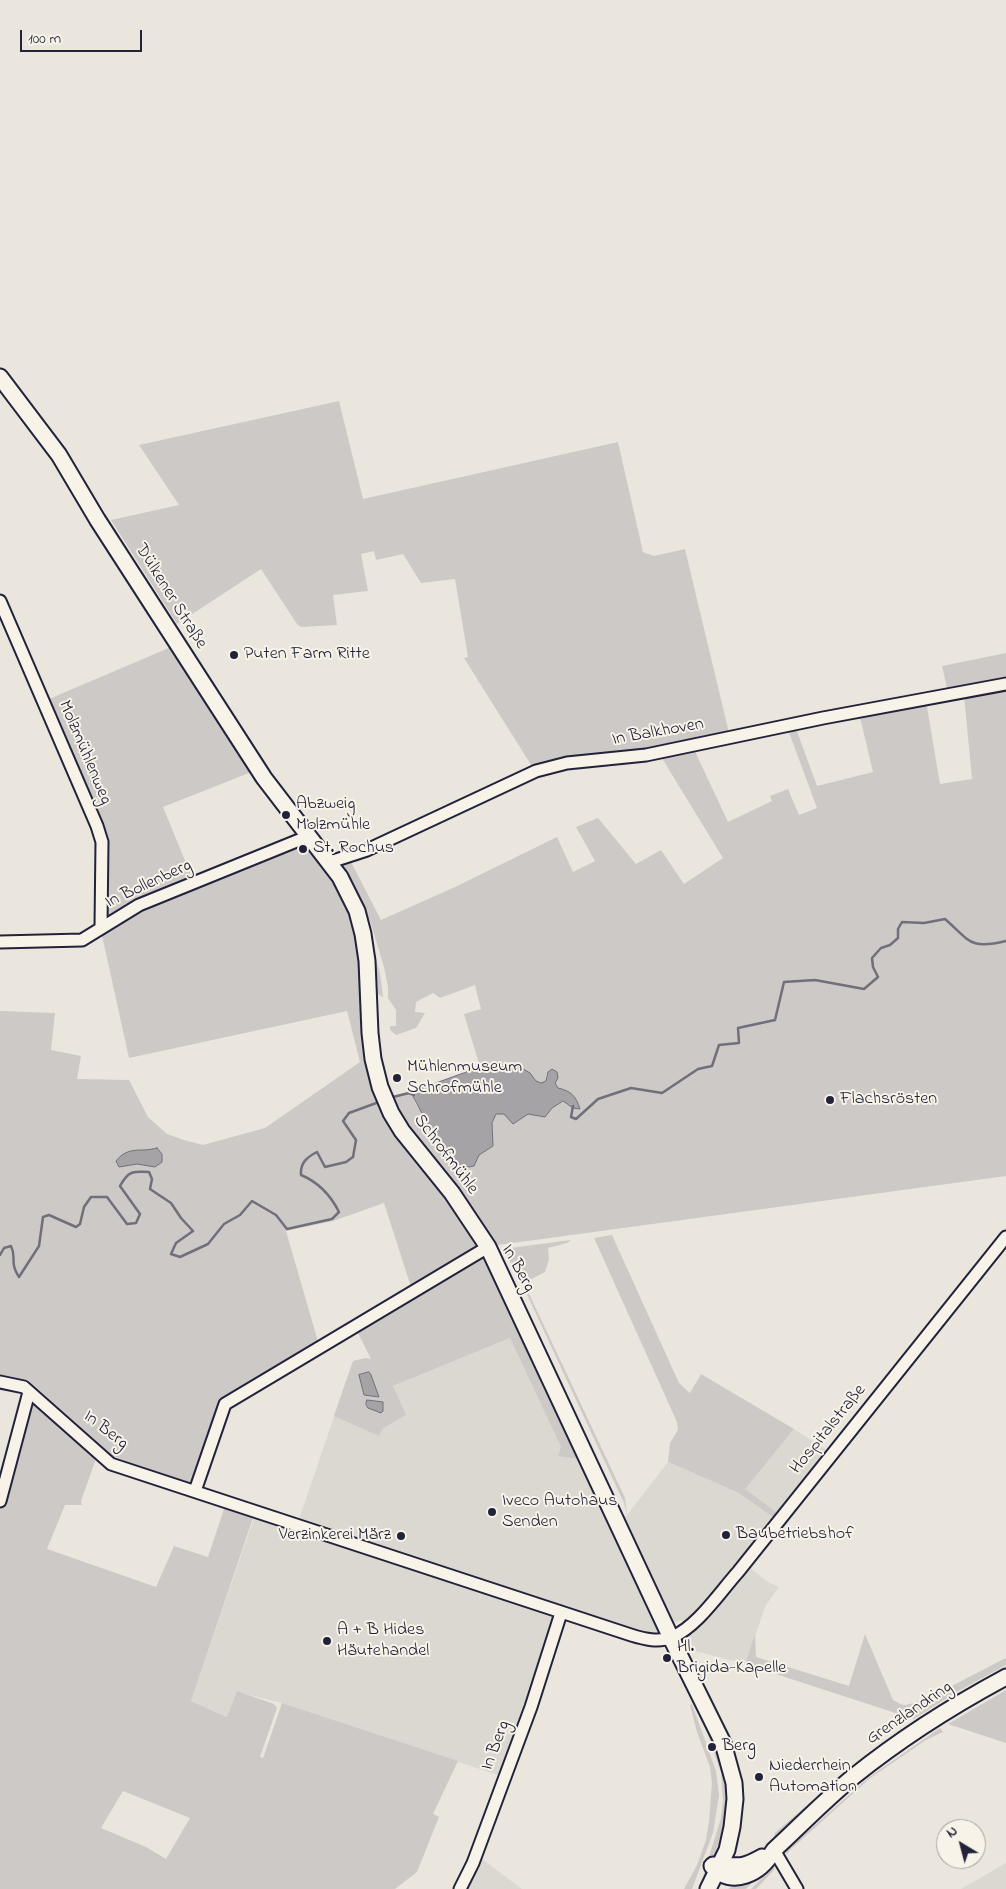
<!DOCTYPE html>
<html>
<head>
<meta charset="utf-8">
<style>
	body { margin:0 }
	#map { position:relative; width:1006px; height:1889px; overflow:hidden; background:#eae6de; font-family:"Indie Flower",sans-serif }
	canvas { display:block }
	.north { position:absolute; left:936px; top:1819px; width:50px; height:50px; box-sizing:border-box; background:#f7f3e8; border:1px solid #a29fa3; border-radius:50%; rotate:323deg; font-size:14px; font-weight:700; line-height:20px; text-align:center; color:#22223b }
	.north::after { content:''; display:block; margin:auto; width:18px; height:22px; background:#22223b; clip-path:polygon(50% 0,100% 100%,50% 72%,0 100%) }
	.scale { position:absolute; left:20px; top:30px; width:122px; height:22px; box-sizing:border-box; border:2px solid #22223b; border-top:0; padding-left:6px; font-size:15px; line-height:18px; white-space:nowrap; color:#22223b; -webkit-text-stroke:4px #f7f3e8; paint-order:stroke }
</style>
</head>
<body>
<div id="map">
<canvas width="1006" height="1889"></canvas>
<div class="north">N</div>
<div class="scale">100 m</div>
</div>
<script>
const context = document.querySelector('canvas').getContext('2d');
context.lineJoin = 'round';
function paint(path, color) {
  context.fillStyle = color;
  context.fill(path, 'evenodd');
}
function stroke(path, color, width, dash) {
  context.strokeStyle = color;
  context.lineWidth = width;
  context.lineCap = dash ? 'butt' : 'round';
  context.setLineDash(dash || []);
  context.stroke(path);
}
function label(font, color, halo, rows, align = 'center') {
  context.font = font + ' "Indie Flower",sans-serif';
  context.lineWidth = 4;
  context.setLineDash([]);
  context.textBaseline = 'middle';
  context.strokeStyle = halo;
  context.fillStyle = color;
  for (const [text, x, y, turn = 0] of rows) {
    context.save();
    context.translate(x, y);
    context.rotate((+turn || 0) * Math.PI / 180);
    context.textAlign = isNaN(turn) ? turn : align;
    if (halo) context.strokeText(text, 0, 0);
    context.fillText(text, 0, 0);
    context.restore();
  }
}
const built = new Path2D(`
	M510 1338 566 1457 584 1460 613 1524 627 1515 668 1462 739 1493 744 1489 794 1429 828 1451 741 1561 768 1582 779 1587 766 1605 745 1664 691 1650 681 1620 666 1626 656 1633 648 1635 561 1609 501 1776 282 1703 237 1692 228 1717 191 1701 255 1515 296 1528 353 1361 366 1358 393 1386Z
	M478 1856 522 1889H461Z
	M1006 1863V1889H961Z`);
const green = new Path2D(`
	M339 401 363 499 618 442 643 552 654 556 685 549 729 733 647 751 533 768 464 658 468 657 455 579 421 583 403 554 376 560 374 551 361 554 368 591 333 595 337 625 301 627 297 624 261 569 177 624 111 520 179 505 139 445Z
	M171 647 254 771 163 807 193 880 108 919 104 916V843L81 775 49 699Z
	M1006 653V1176L498 1245 407 1123 391 1096 411 1092 416 1105 474 1166 479 1155 493 1146 492 1123 496 1114H528L545 1117 552 1108 564 1101 574 1108 555 1083 546 1075V1081L541 1083 536 1081 530 1073 496 1067 485 1071 480 1067 464 1014 481 1009 475 985 440 998 433 993 416 1002 415 1012 425 1013 416 1028 396 1035 390 1030V1026H396V1010L388 998V987L384 967 371 924 361 898 342 863 350 860 381 920 455 887 557 837 573 872 595 861 576 827 598 818 636 864 661 850 684 884 723 858 660 755 693 747 728 822 772 801 770 796 788 789 799 815 817 808 787 727 795 726 817 786 873 772 859 713 926 701 940 784 972 779 964 695 949 697 942 666Z
	M308 844 317 850 357 923 375 1086 481 1246 412 1290 384 1203 333 1221 286 1231 319 1345 224 1401 196 1482 190 1485 113 1456 28 1380 0 1378V1011L55 1013 51 1050 81 1056 77 1079 129 1080 148 1117 167 1134 184 1140 203 1145 265 1128 360 1062 347 1011 129 1058 101 931 140 908 301 845Z
	M369 935 380 973 383 997 374 992Z
	M612 1235 679 1383 690 1393 701 1374 794 1429 745 1489 780 1515 776 1519 739 1493 668 1462 670 1443 678 1430 677 1422 594 1238Z
	M571 1240 567 1243 548 1248 549 1259 545 1272 524 1283 625 1498 627 1515 624 1503 517 1273 503 1249Z
	M484 1253 596 1488 593 1490 577 1459 558 1456 561 1447 510 1338 393 1386 406 1415 383 1428 379 1436 334 1416 353 1361 366 1358 371 1359 358 1333 361 1325Z
	M29 1403H34L97 1456 81 1501 82 1505H65L47 1549 156 1587 174 1546 208 1557 225 1506 254 1515 191 1701 227 1717 237 1691 274 1704 277 1708 260 1757 263 1758 282 1703 458 1761 433 1814 439 1817 417 1872 395 1889H0V1509L27 1405ZM123 1791 190 1818 166 1859 146 1847 101 1828Z
	M755 1634 756 1657 849 1686 865 1634 893 1700C896 1701 901 1705 904 1705 918 1706 989 1666 1006 1658V1665L955 1693 914 1719 745 1664Z
	M1006 1667V1672L918 1722 916 1721 959 1693Z
	M1006 1690V1743L948 1724Z
	M692 1704 716 1771 719 1795 713 1833 692 1889H684L697 1865 706 1840 709 1821 712 1783 710 1767 697 1732 690 1705Z
	M912 1724 914 1725 838 1783 777 1837 774 1836 775 1833C819 1794 864 1758 912 1724Z
	M932 1725 938 1726 876 1768 835 1803 792 1844 844 1791Z
	M940 1728 943 1732 926 1740 869 1779 789 1851 787 1855 786 1851 868 1778Z
	M707 1732C711 1737 712 1744 715 1750 717 1754 720 1759 722 1763 732 1795 723 1849 703 1876L721 1818 723 1801 721 1773Z
	M773 1867 775 1869 756 1889H751Z
	M762 1872 746 1889H728Z`);
const water = new Path2D(`
	M515 1064 530 1073 536 1081 541 1083 546 1081 548 1072 552 1069 557 1072 558 1078 555 1083 558 1088C571 1091 576 1096 580 1109L573 1108 563 1101 552 1108 545 1117 528 1114 513 1124 504 1114H496L492 1123 493 1146 479 1155 474 1166C469 1167 464 1168 459 1165 446 1156 418 1108 411 1092L480 1067 485 1071Z
	M157 1148 162 1154V1162L155 1167 137 1164 119 1167 116 1161C129 1145 140 1153 157 1148Z
	M369 1372 371 1375 379 1397 364 1395 359 1375Z
	M367 1400 383 1402V1411L381 1413 368 1408 366 1405Z`);
const stream = new Path2D(`
	M393 1097 409 1093 414 1095
	M573 1106 571 1117 576 1119 598 1099 631 1088 662 1093 698 1069 712 1066 719 1045 739 1043 738 1028 775 1020 784 982 815 980 864 989 878 977 873 967 872 958 881 948 890 945 898 938V929L902 922 924 923 945 919C970 941 970 950 1006 941
	M0 1255 4 1248 11 1246C17 1258 9 1262 19 1277L39 1246 43 1217 49 1215 76 1227 80 1224 84 1207 91 1197H107L127 1224 136 1223 140 1214 120 1186C128 1171 133 1171 149 1172L152 1179 150 1189 171 1203 181 1218 193 1231 176 1243 171 1254 180 1257 208 1244 224 1224 240 1215 252 1201 276 1215 287 1229 332 1219 339 1212C331 1196 318 1182 301 1175 300 1163 307 1157 317 1152L325 1167 346 1162 353 1157 356 1140 343 1121 349 1113 379 1102`);
const minor = new Path2D(`
	M0 601 97 826 102 842 101 926
	M330 862 367 850 536 771 567 763 646 755 823 718 1006 684
	M0 942 82 940 139 905 309 836
	M0 1382 24 1387 111 1464 631 1635C644 1639 659 1643 672 1637 697 1627 720 1592 738 1572L1006 1237
	M195 1491 225 1404 488 1247
	M0 1501 29 1392
	M774 1850 797 1889
	M460 1889 473 1863 531 1707 561 1613`);
const major = new Path2D(`
	M0 377 59 455 97 519 264 778 340 877 357 911 363 934 367 961 370 1033 373 1059 380 1087 391 1113 402 1131 452 1193 488 1247 671 1638 723 1743 734 1783 735 1799 732 1827 727 1850 708 1889
	M713 1865C738 1864 737 1871 762 1857
	M712 1866C732 1889 761 1873 774 1850 800 1826 825 1800 853 1777 900 1739 952 1706 1006 1677`);
const markers = [
	[234,655,5,"#22223b"],
	[286,815,5,"#22223b"],
	[303,849,5,"#22223b"],
	[397,1078,5,"#22223b"],
	[830,1100,5,"#22223b"],
	[492,1512,5,"#22223b"],
	[726,1535,5,"#22223b"],
	[401,1536,5,"#22223b"],
	[327,1641,5,"#22223b"],
	[667,1658,5,"#22223b"],
	[712,1747,5,"#22223b"],
	[759,1777,5,"#22223b"]
];
const streetNames = [
	["Dülkener Straße",170,597,58],
	["In Balkhoven",658,733,-10],
	["Molzmühlenweg",84,753,67],
	["In Bollenberg",149,885,-25],
	["Schrofmühle",445,1155,53],
	["In Berg",517,1269,61],
	["Hospitalstraße",829,1430,-51],
	["In Berg",105,1431,38],
	["Grenzlandring",910,1714,-34],
	["In Berg",497,1746,-69]
];
const poiNames = [
	["Puten Farm Ritte",244,655],
	["Abzweig",296,805],
	["Molzmühle",296,826],
	["St. Rochus",313,849],
	["Mühlenmuseum",407,1068],
	["Schrofmühle",407,1089],
	["Flachsrösten",840,1100],
	["Iveco Autohaus",502,1502],
	["Senden",502,1523],
	["Baubetriebshof",736,1535],
	["Verzinkerei März",391,1536,"right"],
	["A + B Hides",337,1631],
	["Häutehandel",337,1652],
	["Hl.",677,1648],
	["Brigida-Kapelle",677,1669],
	["Berg",722,1747],
	["Niederrhein",769,1767],
	["Automation",769,1788]
];
paint(built, '#dbd8d2');
paint(green, '#cdc9c6');
paint(water, '#a6a3a6');
stroke(water, '#716f7b', 1);
stroke(stream, '#716f7b', 2.5);
stroke(minor, '#22223b', 15);
stroke(major, '#22223b', 19);
stroke(minor, '#f7f3e8', 11);
stroke(major, '#f7f3e8', 15);
for (const [x, y, r, color] of markers) {
  const dot = new Path2D();
  dot.arc(x, y, r, 0, 2 * Math.PI);
  context.fillStyle = color;
  context.fill(dot);
  stroke(dot, '#f7f3e8', 2);
}
label('18px', '#22223b', '#f7f3e8', streetNames);
label('18px', '#22223b', '#f7f3e8', poiNames, 'left');
</script>
</body>
</html>
